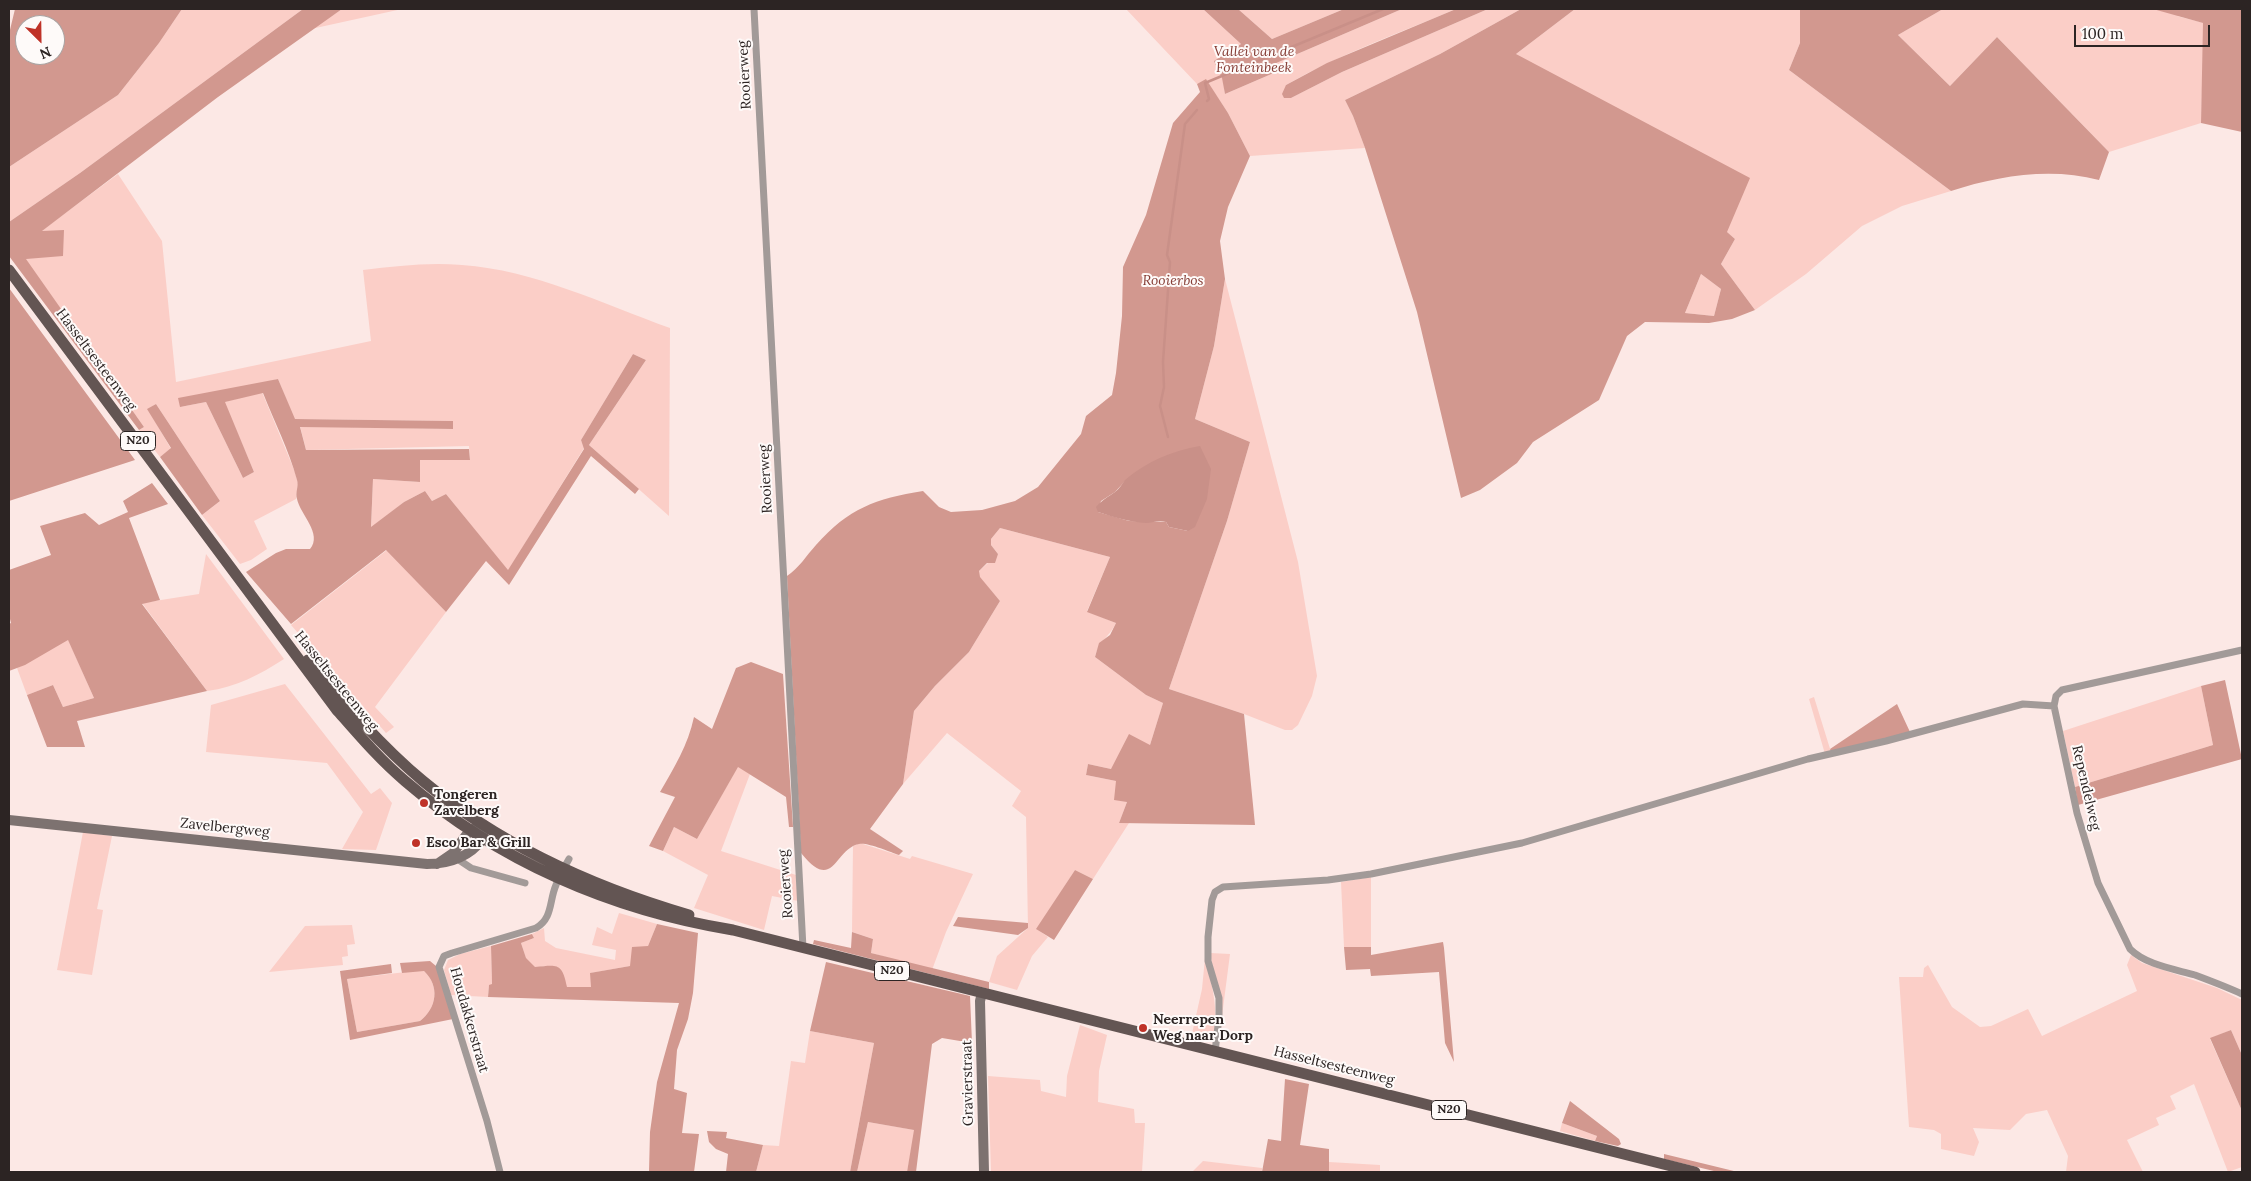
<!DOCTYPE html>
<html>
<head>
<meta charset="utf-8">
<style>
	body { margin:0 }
	#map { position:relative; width:2251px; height:1181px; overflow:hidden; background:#fce8e5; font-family:Lora,serif }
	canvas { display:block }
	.frame { position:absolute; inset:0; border:10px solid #2c2423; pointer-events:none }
	.north { position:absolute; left:15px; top:15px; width:50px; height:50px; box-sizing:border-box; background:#fefaf9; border:1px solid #aaa4a3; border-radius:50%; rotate:157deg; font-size:14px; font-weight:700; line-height:20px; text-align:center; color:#2c2423 }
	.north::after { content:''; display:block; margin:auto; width:18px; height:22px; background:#bf3228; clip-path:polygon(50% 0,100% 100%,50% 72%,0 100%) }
	.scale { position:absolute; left:2074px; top:25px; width:136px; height:22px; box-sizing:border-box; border:2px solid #2c2423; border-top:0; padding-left:6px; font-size:15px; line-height:18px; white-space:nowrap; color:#2c2423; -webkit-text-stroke:4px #fefaf9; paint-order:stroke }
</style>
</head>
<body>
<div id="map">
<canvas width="2251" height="1181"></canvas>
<div class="frame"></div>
<div class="north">N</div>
<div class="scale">100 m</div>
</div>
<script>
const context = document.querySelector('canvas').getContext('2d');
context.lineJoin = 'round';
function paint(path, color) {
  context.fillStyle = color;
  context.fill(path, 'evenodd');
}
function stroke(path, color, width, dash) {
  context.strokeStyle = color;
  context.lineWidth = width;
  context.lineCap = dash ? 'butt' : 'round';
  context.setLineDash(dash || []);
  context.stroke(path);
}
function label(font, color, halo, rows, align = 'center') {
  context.font = font + ' Lora,serif';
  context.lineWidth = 4;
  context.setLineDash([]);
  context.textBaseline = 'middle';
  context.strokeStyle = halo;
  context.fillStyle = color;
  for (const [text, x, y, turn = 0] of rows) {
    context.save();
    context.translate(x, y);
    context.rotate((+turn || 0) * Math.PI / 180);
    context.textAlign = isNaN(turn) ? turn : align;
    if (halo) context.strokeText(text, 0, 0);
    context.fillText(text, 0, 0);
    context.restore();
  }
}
const green = new Path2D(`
	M182 9H303L80 173 9 222V167L118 95 159 43Z
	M342 9H402L311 29Z
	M1126 9H1203L1241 44 1215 61 1223 78 1225 94 1276 72 1274 64 1402 9H1456C1399 33 1340 54 1286 85L1291 98 1342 72 1488 9H1521L1440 54 1345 100 1353 116 1365 148 1250 156 1228 113 1206 80 1197 84Z
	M1238 9H1344L1272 39Z
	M1575 9H1800V43L1789 70 1951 191 1902 206 1862 226 1806 274 1755 310 1721 264 1735 239 1516 54Z
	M1943 9H2242L2208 19 2177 16 2204 23 2201 123 2109 152 1997 37 1950 86 1898 35Z
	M118 174 162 241 176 382 371 341 363 270C396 266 429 262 462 265 534 270 603 304 670 328L669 516 589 445 646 360 633 354 581 440 584 448 508 571 446 494 432 501 425 491 404 502 371 528 373 479 420 482V460H470L469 446 306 450 300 426 453 429V421L294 419 278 379 180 407 206 402 243 478 254 472 224 402 262 392 295 472 298 483 296 499 254 521 267 549 251 560 240 564 202 515 220 501 156 404 148 409 171 449 160 457 139 430 144 427 25 259 41 231Z
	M1701 274 1721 289 1714 316 1685 313Z
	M1225 279 1298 562 1317 676 1312 696 1298 725 1292 730H1285L1244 714 1169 689 1227 521 1250 442 1195 419 1214 346Z
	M1000 528 1110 557 1087 611 1116 623C1108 639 1100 639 1095 657L1146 695 1163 703 1150 745 1111 769 1088 764 1086 775 1116 781 1127 802 1119 823H1129L1093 879 1075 870 1037 929 1048 937 1032 956 1017 990 989 982 997 956 1028 928 1026 817 1012 806 1021 791 947 733 903 784 914 711 935 686 969 652 1000 601 979 577V571L998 554 991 545V539Z
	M387 550 446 612 375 707 394 727 386 733 291 625Z
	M206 554 284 659C259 675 237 687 207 691L142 603 199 594Z
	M68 639 94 698 63 707 53 685 27 695 17 668Z
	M285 684 371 794 380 788 392 803 376 850 342 849 363 812 327 763 206 752 211 705Z
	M2201 686 2213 745 2075 787 2063 731Z
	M1814 697 1831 752 1825 754 1809 699Z
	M738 766 750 774 721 851 796 875 798 901 772 896 764 930 694 908 708 875 663 851 674 827 697 839Z
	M83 832 112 836 97 909 103 910 92 975 57 970Z
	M860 843 910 859 912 856 973 874 946 932 932 970 871 953 873 939 852 932 853 846Z
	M1371 877V947H1344L1341 882Z
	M619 913 657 924 648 946 630 966 591 973V987H566L545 966 535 968 526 959 521 943 534 938 532 934 544 928 545 941 556 948 615 960 616 950 592 945 597 927 612 934Z
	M352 925 355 944 347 945 348 956 342 957 343 965 269 972 305 926Z
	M491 946 492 985H489L488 997 451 995 444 970 448 960 460 954Z
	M1210 953 1230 954 1222 1016Z
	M2131 955 2142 963 2217 988 2242 1000V1055L2231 1030 2210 1039 2242 1111V1167L2228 1172 2194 1084 2170 1096 2176 1109 2156 1118 2159 1125 2127 1140 2143 1172H2066L2068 1156 2047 1110 2026 1114 2010 1130 1973 1128 1979 1142 1974 1156 1941 1149V1134L1934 1130 1909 1127 1899 977H1923L1924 968 1928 965 1952 1007 1980 1027 1991 1026 2028 1009 2042 1036 2137 991 2127 965Z
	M1205 958C1213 988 1217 1004 1215 1035L1207 1042 1191 1038 1202 989Z
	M414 971H424C440 986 437 1008 420 1021L357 1032 347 979Z
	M1080 1025 1107 1035 1099 1071 1098 1102 1134 1109 1135 1123H1145L1142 1172H991L988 1076 1040 1080 1041 1091 1066 1097 1067 1076Z
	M810 1031 874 1043 850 1172H756L763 1145 779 1146 791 1061 805 1063Z
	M868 1122 915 1130 907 1172H857Z
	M1562 1123 1597 1136 1595 1141 1560 1131Z
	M1203 1161 1262 1168V1172H1192Z
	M1329 1162 1380 1165V1172H1329Z`);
const forest = new Path2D(`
	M15 9H182L159 43 118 95 9 167V34ZM25 25H55V55H25Z
	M303 9H342L218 97 42 231 64 230 63 256 26 259 144 427 139 430 9 256V222L80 173Z
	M1203 9H1238L1272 39 1344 9H1402L1274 64 1276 72 1225 94 1222 78 1214 61 1241 44Z
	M1456 9H1488L1342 72 1291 98H1284L1282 94 1286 85 1327 63Z
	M1521 9H1575L1516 54 1750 178 1727 232 1735 239 1721 264 1755 310 1732 319 1709 323 1645 322 1627 336 1599 400 1533 442 1517 463 1480 490 1461 498 1417 312 1365 148 1353 116 1345 100 1440 54ZM1701 274 1721 289 1714 316 1685 313Z
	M1800 9H1943L1898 35 1950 86 1997 37 2109 152 2099 180C2050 167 1997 176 1951 191L1789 70 1800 43Z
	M2153 9H2242V132L2201 123 2203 23Z
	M1206 79 1228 113 1250 156 1228 207 1220 241 1225 279 1214 346 1195 419 1250 442 1227 521 1169 689 1244 714 1255 825 1119 823 1127 802 1114 800 1116 781 1086 775 1088 764 1111 769 1129 734 1150 745 1163 703 1146 695 1095 657 1099 643 1110 635 1116 623 1087 612 1110 557 1000 528 991 539V545L998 554 995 563H987L979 571 980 577 1000 601 969 652 935 686 914 711 903 784 870 829 903 851 899 855C890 852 867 842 859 844 834 849 834 894 801 853L787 576C799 568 806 556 816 545 849 508 875 499 923 491L939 507 951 512 982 510 1015 501 1038 487 1081 434 1086 416 1112 395 1116 373 1122 316 1123 267 1146 215 1173 123 1200 92 1197 84ZM1126 480 1188 531 1169 527 1166 522 1129 521 1098 512 1101 501 1115 492Z
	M9 288 135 460 9 501Z
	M633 354 646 360 589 445 639 489 635 494 591 456 509 585 486 561 446 612 386 550 291 624 246 572 276 553 286 549H310C323 534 300 514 297 499 295 493 299 486 297 480 289 450 274 421 263 393L225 402 254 472 243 478 206 402 180 407 178 398 278 379 295 419 453 421V429L300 427 306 450 469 449 470 460H420V482L373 479 371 527 404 502 425 491 432 501 446 494 508 570 584 449 581 440Z
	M156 404 220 501 202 515 160 457 171 448 147 409Z
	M152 483 168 504 129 518 160 600 142 604 207 691 77 721 85 747H47L27 695 53 685 63 707 94 698 68 640 25 665 9 671V624L11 623 9 615V570L51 555 40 526 85 513 99 525 128 512 123 501Z
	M751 662 783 674 793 827H789L786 797 738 767 697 839 674 827 663 851 649 846 675 797 660 792C674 768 688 745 694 717L712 729 736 668Z
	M2225 680 2242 759 2078 805 2075 787 2213 745 2201 686Z
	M1897 704 1910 732 1831 752 1830 749Z
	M1075 870 1093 879 1054 940 1036 929Z
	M958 917 1028 923V928L1018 935 953 926Z
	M657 924 698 933 693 993 688 1019 677 1050 674 1089 687 1093 682 1133 699 1134 694 1172H649L650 1132 657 1082 679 1003 488 997 489 985 492 984 491 946 532 934 534 938 521 943 526 958 535 967C557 965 562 962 567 987H591L590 973 630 966 632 947 648 946Z
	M852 932 873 939 871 953 989 982V989L813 944 814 940 851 948Z
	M1443 942 1444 948 1454 1062 1445 1043 1439 972 1371 976 1370 969 1346 970 1344 947H1371V955Z
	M430 961 436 966 453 1019 350 1040 340 971 391 964 392 973 347 979 357 1032 420 1021C437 1008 440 986 424 971L402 973 400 963Z
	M826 962 970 996 972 1043 942 1038 932 1044 916 1172H907L914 1130 868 1122 857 1172H850L874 1043 810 1031Z
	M2231 1030 2242 1055V1111L2210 1038Z
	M1285 1079 1309 1084 1300 1145 1329 1149V1172H1262L1268 1139 1281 1141Z
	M1570 1101 1619 1139 1621 1144 1618 1146 1595 1141 1597 1136 1562 1123Z
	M707 1131 727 1132 726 1138 763 1145 756 1172H726L728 1154 716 1149 709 1142Z
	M1664 1154 1738 1172H1718L1664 1159Z`);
const water = new Path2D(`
	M1200 446 1211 469 1207 499 1195 527 1188 531 1169 527 1166 522C1158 520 1153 523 1146 523 1130 522 1113 517 1098 512L1096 507C1102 500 1108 497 1115 492 1119 489 1122 484 1125 480 1147 461 1172 451 1200 446Z`);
const stream = new Path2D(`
	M1207 101 1209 99 1205 83 1383 9
	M1168 437 1160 406 1164 387 1163 362 1170 262 1167 255 1185 124 1197 110`);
const street = new Path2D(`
	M754 9 803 948
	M2242 650 2062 690 2056 696 2054 706 2077 813 2098 883 2130 949C2146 965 2174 969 2195 975 2211 981 2227 987 2242 994
	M456 858 471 868 525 883
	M1215 1052 1219 1017V998L1208 961V937L1212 900 1215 892 1223 887 1328 880 1371 874 1522 843 1808 759 1886 741 2023 704 2054 706
	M500 1172 487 1121 439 967 444 956 452 953 536 928C553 918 549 901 556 885 559 876 564 868 569 859`);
const secondary = new Path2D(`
	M9 820 427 864C450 864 469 857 483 839L484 825 470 830 453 853 437 864
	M982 993 980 1001 984 1172`);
const primary = new Path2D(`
	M9 270 336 709C358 734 379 759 405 781 498 861 611 910 733 930L1695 1172
	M308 660C343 702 381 746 423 781 500 845 593 887 689 915`);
const markers = [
	[424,803,5,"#bf3228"],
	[416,843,5,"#bf3228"],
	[1143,1028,5,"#bf3228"]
];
const shields = [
	[138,441,35],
	[892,971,35],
	[1449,1110,35]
];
const shieldNames = [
	["N20",138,441],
	["N20",892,971],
	["N20",1449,1110]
];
const parkNames = [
	["Vallei van de",1254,52],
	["Fonteinbeek",1254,68],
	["Rooierbos",1173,281]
];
const streetNames = [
	["Rooierweg",745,75,-93],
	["Hasseltsesteenweg",96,360,53],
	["Rooierweg",766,479,-93],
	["Hasseltsesteenweg",336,681,51],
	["Rependelweg",2086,788,77],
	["Zavelbergweg",225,828,6],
	["Rooierweg",786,884,-94],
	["Houdakkerstraat",469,1020,74],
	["Hasseltsesteenweg",1334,1066,14],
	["Gravierstraat",968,1083,-91]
];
const poiNames = [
	["Tongeren",434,795],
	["Zavelberg",434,811],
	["Esco Bar & Grill",426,843],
	["Neerrepen",1153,1020],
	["Weg naar Dorp",1153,1036]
];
paint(green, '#fbcec7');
paint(forest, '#d2988f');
paint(water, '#c99088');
stroke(stream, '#c99088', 2.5);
stroke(street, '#a29a98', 7);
stroke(secondary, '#7d7270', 10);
stroke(primary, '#635553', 11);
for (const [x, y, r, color] of markers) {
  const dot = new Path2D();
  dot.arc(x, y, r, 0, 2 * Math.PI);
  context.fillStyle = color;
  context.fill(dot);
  stroke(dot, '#fefaf9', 2);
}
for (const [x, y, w] of shields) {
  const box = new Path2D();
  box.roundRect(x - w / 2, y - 9.5, w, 19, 4);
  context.fillStyle = '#fefaf9';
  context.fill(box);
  stroke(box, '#2c2423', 1);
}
label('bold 12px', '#2c2423', null, shieldNames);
label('italic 14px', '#863d35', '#fefaf9', parkNames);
label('14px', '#2c2423', '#fefaf9', streetNames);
label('bold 14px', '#2c2423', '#fefaf9', poiNames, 'left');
</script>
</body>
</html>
